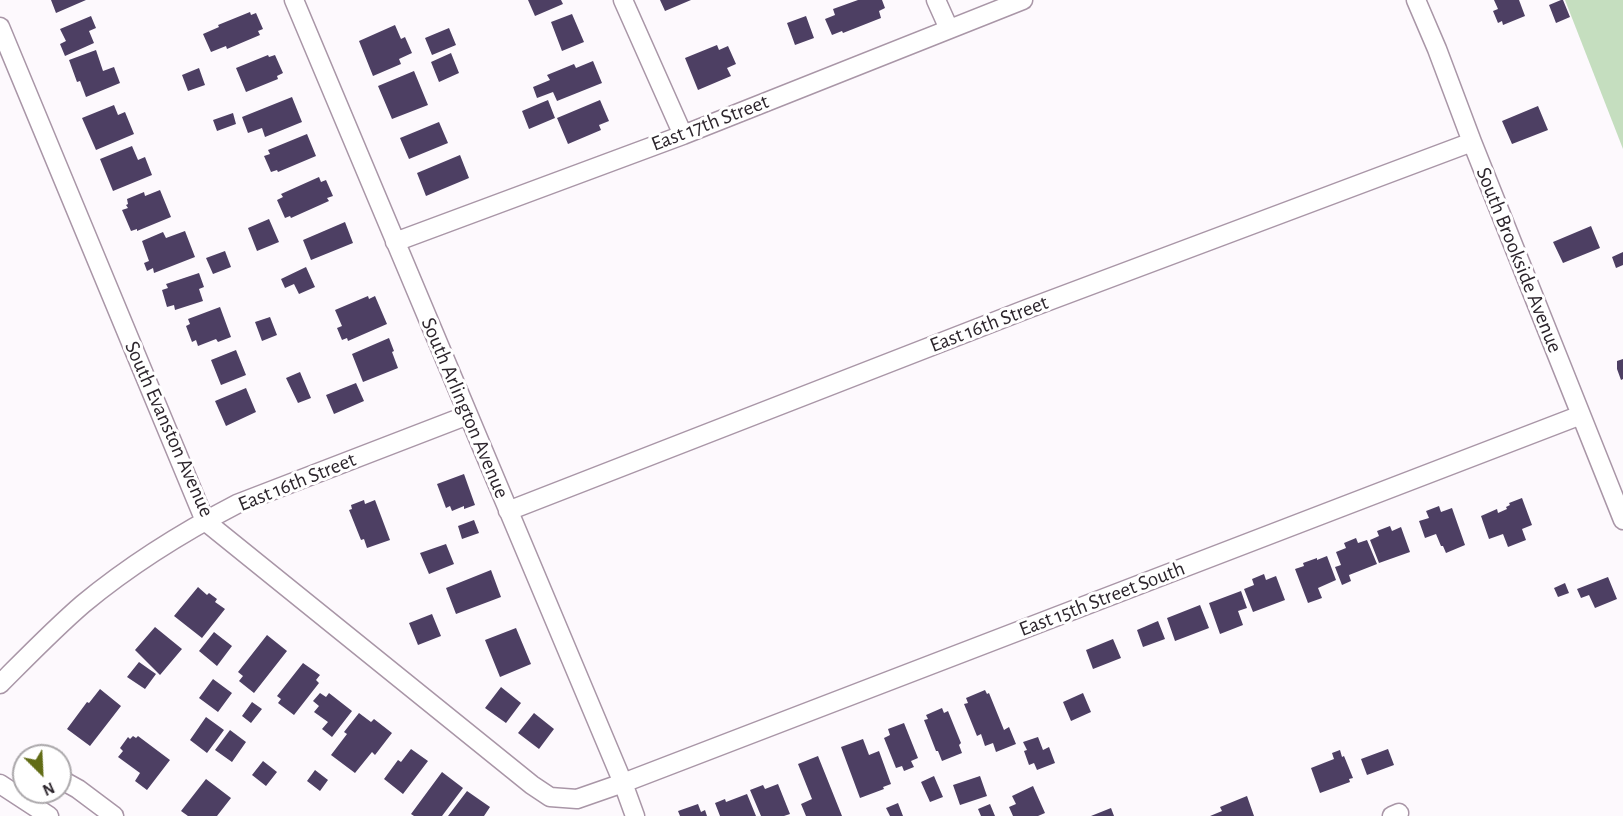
<!DOCTYPE html>
<html>
<head>
<meta charset="utf-8">
<style>
	body { margin:0 }
	#map { position:relative; width:1623px; height:816px; overflow:hidden; background:#fdf9fd; font-family:"Alegreya Sans",sans-serif }
	canvas { display:block }
	.north { position:absolute; left:12px; top:744px; width:60px; height:60px; box-sizing:border-box; background:#fff; border:2px solid #aba8ab; border-radius:50%; rotate:156deg; font-size:16px; font-weight:700; line-height:24px; text-align:center; color:#2c252c }
	.north::after { content:''; display:block; margin:auto; width:21px; height:27px; background:#616c15; clip-path:polygon(50% 0,100% 100%,50% 72%,0 100%) }
</style>
</head>
<body>
<div id="map">
<canvas width="1623" height="816"></canvas>
<div class="north">N</div>
</div>
<script>
const context = document.querySelector('canvas').getContext('2d');
context.lineJoin = 'round';
function paint(path, color) {
  context.fillStyle = color;
  context.fill(path, 'evenodd');
}
function stroke(path, color, width, dash) {
  context.strokeStyle = color;
  context.lineWidth = width;
  context.lineCap = dash ? 'butt' : 'round';
  context.setLineDash(dash || []);
  context.stroke(path);
}
function label(font, color, halo, rows, align = 'center') {
  context.font = font + ' "Alegreya Sans",sans-serif';
  context.lineWidth = 6;
  context.setLineDash([]);
  context.textBaseline = 'middle';
  context.strokeStyle = halo;
  context.fillStyle = color;
  for (const [text, x, y, turn = 0] of rows) {
    context.save();
    context.translate(x, y);
    context.rotate((+turn || 0) * Math.PI / 180);
    context.textAlign = isNaN(turn) ? turn : align;
    if (halo) context.strokeText(text, 0, 0);
    context.fillText(text, 0, 0);
    context.restore();
  }
}
const green = new Path2D(`
	M1565 0H1623V149Z`);
const building = new Path2D(`
	M51 0H86L56 13Z
	M528 0H561L563 4 535 16Z
	M660 0H691L665 11Z
	M858 0H882L885 8 879 11 881 18 843 33 842 31 832 35 825 19 835 15 833 9Z
	M1494 0H1519L1525 16 1503 25 1502 21 1498 23 1493 11 1498 9Z
	M1561 0H1563L1570 17 1556 23 1549 5Z
	M250 12 251 15 256 13 263 29 258 31 260 35 227 49 226 46 211 52 203 34 219 27 218 25Z
	M572 14 584 42 562 51 551 22Z
	M91 16 96 28 89 31 94 43 65 56 60 44 66 41 60 29Z
	M806 16 814 38 795 45 787 23Z
	M395 25 401 39 405 37 412 53 399 59 401 64 373 76 359 41Z
	M449 28 456 45 432 55 425 38Z
	M717 45 719 50 728 46 736 64 727 68 731 76 698 90 685 58Z
	M96 50 103 71 114 67 120 83 86 97 80 81 77 82 69 60Z
	M451 53 459 73 439 82 431 62Z
	M268 55 269 57 275 55 283 73 277 76 278 79 246 92 236 68Z
	M593 61 602 83 557 101 553 92 537 98 533 87 550 80 547 75 574 64 576 68Z
	M199 68 205 85 188 91 182 75Z
	M414 71 428 105 392 119 378 86Z
	M292 97 302 122 265 137 262 128 248 133 242 117Z
	M548 100 555 118 529 129 522 111Z
	M600 100 609 121 599 125 601 130 568 144 557 118Z
	M114 105 118 115 125 112 134 134 96 150 82 118Z
	M1538 106 1548 130 1512 144 1502 121Z
	M233 113 236 124 217 131 213 120Z
	M439 122 448 143 409 159 400 138Z
	M307 134 316 156 278 172 277 170 271 172 264 156 270 154 268 150Z
	M132 146 138 160 145 157 152 175 113 191 100 159Z
	M460 155 469 178 426 196 417 173Z
	M319 177 321 182 326 180 333 196 327 198 329 201 291 218 290 216 285 218 277 200 283 197 281 194Z
	M160 190 171 217 137 231V229L131 231 122 210 128 208 126 205 128 204 127 199 144 192 145 196Z
	M269 219 279 242 257 251 248 228Z
	M345 222 353 243 311 260 303 240Z
	M1591 226 1600 248 1563 263 1553 242Z
	M185 231 195 257 154 273 153 268 147 271 144 263 149 261 142 241 163 232 166 238Z
	M225 251 231 267 213 274 206 258Z
	M1623 252V265L1616 268 1612 257Z
	M306 267 315 287 299 294 294 284 285 288 281 279Z
	M199 273 204 287 199 289 203 301 175 310 174 305 167 307 162 290 168 288 166 284Z
	M368 296 369 299 375 296 387 324 348 341 347 338 342 340 337 328 342 326 335 310Z
	M220 307 231 337 218 342 216 339 198 346 196 340 192 342 186 326 190 324 188 319Z
	M270 317 277 335 262 341 255 322Z
	M389 338 394 351 392 352 398 368 363 382 352 354Z
	M236 350 246 375 221 385 211 360Z
	M1623 359V379L1621 380 1617 369V361Z
	M300 372 311 398 298 403 286 378Z
	M356 383 364 401 334 414 326 395Z
	M246 388 256 412 226 426 215 401Z
	M464 474 475 505 464 509V506L452 511 450 506 446 508 437 484Z
	M1522 498 1532 525 1522 529 1526 540 1508 547 1503 534 1489 539 1481 516 1497 509 1498 513 1507 509 1506 507 1510 505 1509 503Z
	M364 500 365 504 375 500 390 540 367 548 364 539 361 540 349 510 352 509 351 505Z
	M1439 506 1441 512 1452 508 1465 545 1446 553 1443 546H1441L1436 534 1425 538 1419 521 1429 518 1426 511Z
	M474 520 479 533 462 539 458 526Z
	M1390 526 1392 531 1401 527 1410 552 1379 563 1370 540 1379 536 1377 531Z
	M1356 538 1358 543 1367 540 1377 564 1349 575 1351 581 1342 585 1335 567 1341 565 1336 552 1346 548 1344 543Z
	M446 544 454 564 429 574 420 553Z
	M1327 556 1336 580 1318 588 1322 598 1308 603 1295 569 1304 566 1303 563 1317 558V560Z
	M491 570 501 597 456 614 446 588Z
	M1264 574 1266 580 1276 576 1285 600 1253 612 1244 589 1254 585 1252 579Z
	M1608 577 1617 599 1595 608 1589 595 1581 598 1577 589Z
	M1565 583 1569 593 1558 597 1554 588Z
	M198 587 207 595 209 593 217 599 215 602 225 609 202 638 174 616Z
	M1241 591 1247 608 1238 611 1243 625 1220 634 1209 603Z
	M1200 605 1209 628 1175 641 1167 618Z
	M432 614 441 636 418 645 409 623Z
	M1158 621 1165 639 1143 647 1137 630Z
	M155 627 182 649 160 675 135 650Z
	M516 628 531 664 500 677 485 640Z
	M214 632 232 646 217 666 199 651Z
	M267 635 287 651 254 693 239 681 243 676 238 672Z
	M1113 639 1121 658 1093 669 1086 650Z
	M139 662 156 674 145 689 127 677Z
	M303 663 320 675 316 680 319 683 294 715 278 703 281 699 277 696Z
	M213 679 232 693 218 712 199 698Z
	M501 687 521 703 506 723 485 708Z
	M100 689 121 706 90 746 67 729 87 702 89 703Z
	M985 690 987 694 989 693 1004 730 1009 727 1016 744 996 752 993 743 985 746 981 734 977 736 964 704 968 703 966 698Z
	M320 693 326 697 329 693 352 711 332 737 322 729 328 722 314 712 319 706 313 701Z
	M1083 693 1091 712 1071 721 1063 702Z
	M252 702 262 709 251 723 242 716Z
	M942 708 944 713 948 711 961 743 959 745 962 753 942 761 938 751H936L924 720 928 719 926 715Z
	M359 713 371 722 374 719 392 733 375 755 372 752 355 773 331 755 347 734 344 732Z
	M534 713 554 729 539 749 518 733Z
	M206 717 224 730 207 753 190 740Z
	M904 723 918 758 911 761 914 767 904 771 902 766 896 768 884 738 890 735 888 729Z
	M230 730 246 742 232 762 215 750Z
	M133 736 136 738 138 736 170 760 147 790 135 781 140 773 118 757 123 751 120 748 128 737 130 739Z
	M1038 737 1043 750 1049 747 1055 763 1037 770 1034 763 1029 765 1024 751 1027 750 1023 742Z
	M863 739 869 755 879 751 891 784 883 787 884 789 860 798 841 747Z
	M411 749 428 761 403 794 384 779 398 760 401 762Z
	M1388 749 1394 765 1367 775 1361 759Z
	M1340 750 1342 757 1344 756 1353 778 1349 779 1350 782 1320 793 1311 768 1334 759 1332 753Z
	M818 756 842 816H806L801 804 812 799 798 764Z
	M263 761 277 772 266 786 252 775Z
	M315 770 328 780 320 791 307 781Z
	M442 772 463 788 442 816H414L411 814Z
	M934 776 943 797 930 802 921 782Z
	M980 776 987 796 960 805 953 785Z
	M206 779 231 798 217 816H188L181 811Z
	M778 784 790 814 784 816H761L750 790 763 785 765 789Z
	M1033 786 1045 813 1038 816H1013L1009 807 1016 804 1012 796Z
	M467 791 490 807 484 816H448Z
	M747 794 756 816H720L715 803 725 799 726 802Z
	M1247 796 1254 816H1210L1222 811 1220 807Z
	M898 803 903 816H890L886 808Z
	M698 804 701 812 705 810 707 816H680L678 811Z
	M990 804 995 816H981L978 809Z
	M1111 808 1114 816H1091Z`);
const minor = new Path2D(`
	M294 0 623 783 635 816
	M623 0 683 135
	M936 0 949 29
	M1416 0 1437 49 1472 142 1623 520
	M0 27 205 521 532 785 550 797 577 799 623 783 1581 415
	M395 242 683 135 1023 0
	M508 511 1027 309 1472 142
	M0 684C27 657 54 629 83 604 130 565 183 532 237 504L468 415
	M60 779 78 789 114 816
	M0 784 49 816
	M1392 816 1399 813`);
const streetNames = [
	["East 17th Street",710,123,-21],
	["South Brookside Avenue",1519,260,68],
	["East 16th Street",989,324,-21],
	["South Arlington Avenue",465,408,67],
	["South Evanston Avenue",169,429,66],
	["East 16th Street",297,482,-22],
	["East 15th Street South",1102,599,-21]
];
paint(green, '#c5debf');
paint(building, '#4d3f63');
stroke(minor, '#a996a7', 21);
stroke(minor, '#fff', 18);
label('21px', '#2c252c', '#fff', streetNames);
</script>
</body>
</html>
